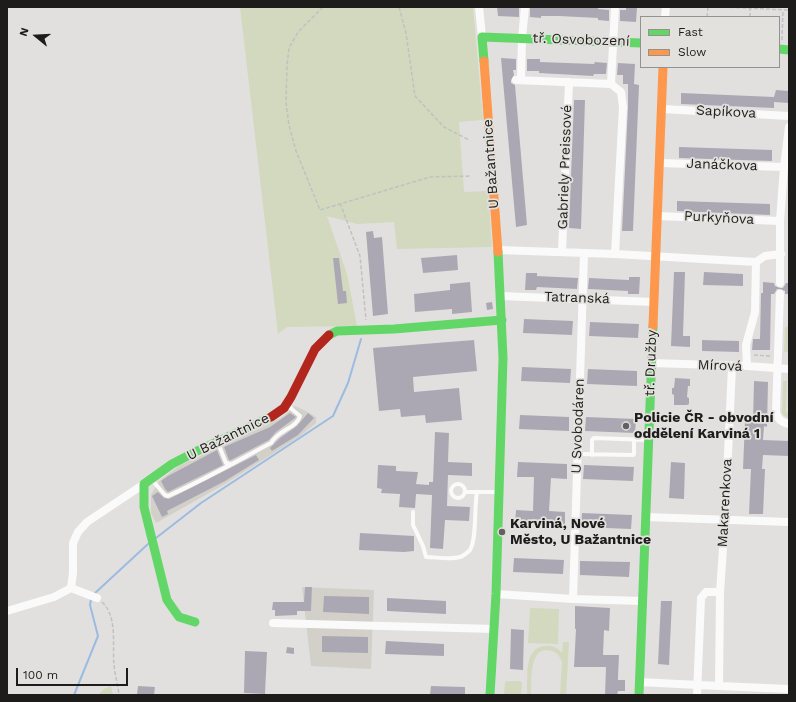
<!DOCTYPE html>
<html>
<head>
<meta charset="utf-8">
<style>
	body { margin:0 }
	#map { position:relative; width:796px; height:702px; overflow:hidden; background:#e2e0de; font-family:"Work Sans",sans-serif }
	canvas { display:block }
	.frame { position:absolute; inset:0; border:8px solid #1d1c1b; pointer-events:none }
	.legend { position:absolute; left:640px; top:16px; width:140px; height:52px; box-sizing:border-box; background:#e3e1dd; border:1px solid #94928f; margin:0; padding:5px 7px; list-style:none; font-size:12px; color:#1d1c1b }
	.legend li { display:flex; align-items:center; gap:8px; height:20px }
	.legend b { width:20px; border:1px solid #94928f }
	.north { position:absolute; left:16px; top:16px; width:40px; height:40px; -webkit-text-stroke:3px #e3e1dd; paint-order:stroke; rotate:288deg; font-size:11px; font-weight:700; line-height:16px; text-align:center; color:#1d1c1b }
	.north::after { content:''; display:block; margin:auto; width:14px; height:18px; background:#1d1c1b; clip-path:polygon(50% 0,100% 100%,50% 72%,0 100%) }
	.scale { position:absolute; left:16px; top:668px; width:112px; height:18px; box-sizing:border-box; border:2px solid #1d1c1b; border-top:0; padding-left:5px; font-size:12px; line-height:14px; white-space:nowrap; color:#1d1c1b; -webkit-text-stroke:3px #e3e1dd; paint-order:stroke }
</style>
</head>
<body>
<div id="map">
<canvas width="796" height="702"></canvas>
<div class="frame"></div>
<ul class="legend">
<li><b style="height:5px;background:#63d668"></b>Fast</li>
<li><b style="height:5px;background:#ff974d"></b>Slow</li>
</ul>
<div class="north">N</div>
<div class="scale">100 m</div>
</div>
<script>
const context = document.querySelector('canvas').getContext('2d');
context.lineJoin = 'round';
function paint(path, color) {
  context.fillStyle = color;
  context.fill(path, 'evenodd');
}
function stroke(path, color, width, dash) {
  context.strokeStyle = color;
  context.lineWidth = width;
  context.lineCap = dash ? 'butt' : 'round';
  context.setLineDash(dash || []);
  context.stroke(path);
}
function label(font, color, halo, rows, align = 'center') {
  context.font = font + ' "Work Sans",sans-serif';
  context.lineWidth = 3.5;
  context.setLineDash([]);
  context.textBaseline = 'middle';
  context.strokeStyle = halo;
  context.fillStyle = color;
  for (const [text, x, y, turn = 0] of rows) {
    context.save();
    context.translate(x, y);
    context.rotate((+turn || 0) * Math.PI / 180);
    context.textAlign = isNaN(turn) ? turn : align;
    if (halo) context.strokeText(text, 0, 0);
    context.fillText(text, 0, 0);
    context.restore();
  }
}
const built = new Path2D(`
	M295 406 306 411 316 417V423L299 437 225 484 156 523 151 513V495L159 481 179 466 281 418Z
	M302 587 374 590 371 669 311 666Z`);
const green = new Path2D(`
	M240 7H473L483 120 459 122 464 192 488 191 492 247 397 249 394 222 357 224 327 216 347 274 357 326 287 327 278 334Z
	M785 327H789V352H784Z
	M783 381H787L786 412 789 413V418L784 416 782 413Z
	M530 608 559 609 558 644 528 643Z
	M563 642H569L566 695H560L562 662C560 657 557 652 552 651 528 644 532 681 531 695H527C528 680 523 647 545 646 552 645 558 648 562 653Z
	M507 681H520L522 683 521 695H504L505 682Z
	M111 686 113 695H98L104 689Z`);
const stream = new Path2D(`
	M156 538 201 503 333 416 348 383 361 339
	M94 594 148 544
	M74 695 98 636 90 605 91 599`);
const building = new Path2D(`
	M497 7H519V17L498 16Z
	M530 7H598V9L609 10V21L598 20V18L559 16H541V18L530 17Z
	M626 7H637L636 22 620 21V10H626Z
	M501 58 516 59V70H513L514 75 511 80V83L515 85 527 225 516 227Z
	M527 59H540V62L594 64 595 62 607 63 606 74H594L593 76 539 73V71H527Z
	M618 63 635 64 634 84 639 85 633 231H622L628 107V84H623V75H617Z
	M776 90 789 91V103L774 102V100V108L681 104V93L774 97Z
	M574 100H585L581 229 569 228Z
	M679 147 772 150V161L679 158Z
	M677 201 770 204V215L677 211Z
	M373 231 374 238 382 237 388 314 373 316 366 232Z
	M457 255 458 270 423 273 421 258Z
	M333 258H339L343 291H346L347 303 338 304Z
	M674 272H685L683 336H690V347L671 346Z
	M704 272 743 274V286L703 285Z
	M526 273H537V276L578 278 577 289 537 287 536 290H525Z
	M629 277H640L639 294H628V291L588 289 589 278 629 280Z
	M470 282 472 312 452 314V309L415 312 414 294 450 290V284Z
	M763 282 774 283 775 286 780 288H783L786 283H789L788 294H785V291L781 289H777L774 294H771L770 350H752L753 339H760L761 293H763Z
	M492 302 493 309 487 310 486 303Z
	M524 319 573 321 572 335 523 333Z
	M590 322 639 324 638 338 589 336Z
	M474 340 477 371 413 377 414 392 459 388 462 420 426 423 425 415 401 417 400 409 379 411 373 348Z
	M702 340 739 341V352L702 351Z
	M522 367 571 369 570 383 521 381Z
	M588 369 637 371V386L587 384Z
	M675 378 690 379V386H688L687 397 689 398V404L687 405H674V395L672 394V388H674Z
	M754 381 768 382 767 427 764 426 763 440 789 441V456L763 455 762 469H765L763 514H749L751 469H743L745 421H753Z
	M290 413 296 417 295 418 276 432 269 440 231 460H229L224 447 270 427Z
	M308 413 314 418 298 435 272 451 270 448 280 438 297 426Z
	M520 415 569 417V431L519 429Z
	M586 417 636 419 635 433 585 431Z
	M435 432 449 433 448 462 472 463V476L448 475 447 506 470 507 469 521 445 520 443 549 430 548 432 495 416 494 415 508 399 507 400 494 381 493 382 489 377 488 378 465 396 466V471L418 472 416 484 429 485V482H433Z
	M217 450 223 465 168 492 165 489 161 481 168 476Z
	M256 455 259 460 225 481 167 511 168 514 162 517 152 496 158 492 164 498 169 499Z
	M518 462 567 464V479L551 478 549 511 565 512V526L515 525 516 510 533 511 534 477H517Z
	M671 462 685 463 684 499 669 498Z
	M584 465 634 467 633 481 583 479Z
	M582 513 632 515 631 529 581 527Z
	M360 533 414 536V551L404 552 359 550Z
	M514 558 564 560 563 574 513 572Z
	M580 561 630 562 629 577 580 575Z
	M305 587H312L311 611H297V615L275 616V610H272L273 602H304Z
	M324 596 369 597V614L323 612Z
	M387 598 446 601V614L387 611Z
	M661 601H672L669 665 658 664Z
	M575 606 610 608 609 631 604 630 603 655H619L618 676V680H625V691H618L617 695H605L606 667H574L576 629H575Z
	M511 629 524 630 523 670 510 669Z
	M322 636 368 637V653L322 652Z
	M386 641 444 644V656L385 654Z
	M287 647 294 648V654L286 653Z
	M245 651 267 652 265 694 244 693Z
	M138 686 155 687 154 695H137Z
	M431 686 465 687V695H430Z`);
const path = new Path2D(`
	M323 7 298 32 289 48 287 65 286 103 289 125 296 151 320 210 430 177 471 176
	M399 7 406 33 415 96 444 127 469 140
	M724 7 789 10
	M707 17 708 7
	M750 17V9
	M782 40 783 10
	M340 203 360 256 366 320
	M754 355 770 356
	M102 602C118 617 112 645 114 665 115 675 118 685 119 695`);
const lane = new Path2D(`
	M218 443 226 463 231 464
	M578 454 633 455 634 454V439
	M592 455V440L594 438 648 440
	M152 480 165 495 168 496C204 480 237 461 271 443 278 430 297 428 300 416L288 406
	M451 491a7 7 0 1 1 14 0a7 7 0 1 1-14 0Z
	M465 492H499
	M413 512V525L423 546 426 557C436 557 450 560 460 557 463 556 467 553 470 550 477 539 474 507 477 492`);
const street = new Path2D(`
	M479 7 482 37
	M665 17 666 7
	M521 79 522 38 525 7
	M516 80 611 84
	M611 84 621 92 623 107 615 254
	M611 84 615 7
	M663 109 789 116
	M660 163 784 167
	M658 216 780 221
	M498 250 615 254 756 262
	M562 252 569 82
	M756 262 765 256 781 254
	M780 283V221L784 167 789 127
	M780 294 776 411C777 419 781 422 789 424
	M500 296 654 302
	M651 363 747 366 789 369
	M747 366 746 345 755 312 756 262
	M732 367 725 520 720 592 719 686 789 689
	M646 517 789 522
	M71 588 97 598
	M496 594 573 599 643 601
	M573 599 584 253
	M7 611 54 597 71 588 73 573V543L78 532 87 522 144 484
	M273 623 494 629
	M639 682 719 686
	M697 695 701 598 706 592H720`);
const fast = new Path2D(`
	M779 49 789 50
	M484 61 482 37 641 43
	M329 335 337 331 394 329 502 320
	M195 622 179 617 167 600 144 507V484L172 464 199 450 271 417
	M490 695 496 594 503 358 498 252
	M639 695 653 326`);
const slow = new Path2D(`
	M484 61 498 252
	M653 326 663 67`);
const jam = new Path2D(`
	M271 417 284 408 291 397 315 349 329 335`);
const markers = [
	[626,426,4,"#62615f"],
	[502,532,4,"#62615f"]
];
const streetNames = [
	["tř. Osvobození",581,40,2],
	["Sapíkova",726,112,3],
	["U Bažantnice",491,164,-94],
	["Janáčkova",722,165,2],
	["Gabriely Preissové",565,167,-88],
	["Purkyňova",719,218,3],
	["Tatranská",577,298,2],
	["tř. Družby",651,363,-88],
	["Mírová",720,366,2],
	["U Svobodáren",578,426,-88],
	["U Bažantnice",228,437,-26],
	["Makarenkova",725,503,-87]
];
const poiNames = [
	["Policie ČR - obvodní",634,418],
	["oddělení Karviná 1",634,434],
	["Karviná, Nové",510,524],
	["Město, U Bažantnice",510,540]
];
paint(built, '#d3d0ca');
paint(green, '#d2d9be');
stroke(stream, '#9bbbe0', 2);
paint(building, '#aca8b3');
stroke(path, '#c2c1c0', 1.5, [4, 2]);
stroke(lane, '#fbfafa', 4);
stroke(street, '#fbfafa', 8);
stroke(fast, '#63d668', 9);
stroke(slow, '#ff974d', 9);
stroke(jam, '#b3261e', 9);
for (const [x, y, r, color] of markers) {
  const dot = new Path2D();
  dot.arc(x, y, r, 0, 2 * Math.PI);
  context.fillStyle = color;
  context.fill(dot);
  stroke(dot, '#e3e1dd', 1.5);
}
label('14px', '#1d1c1b', '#e3e1dd', streetNames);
label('bold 14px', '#1d1c1b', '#e3e1dd', poiNames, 'left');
</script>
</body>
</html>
